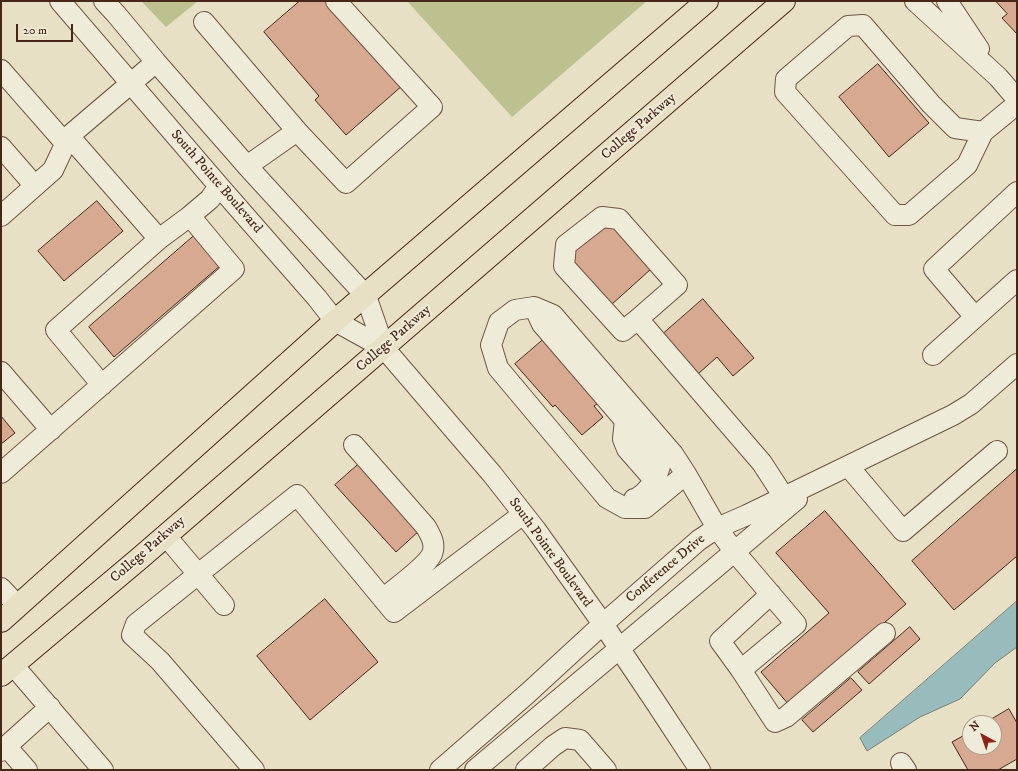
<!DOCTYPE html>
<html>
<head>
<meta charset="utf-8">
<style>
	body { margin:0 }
	#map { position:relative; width:1018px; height:771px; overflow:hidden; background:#e7e0c4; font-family:"IM FELL DW Pica",serif }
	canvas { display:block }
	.frame { position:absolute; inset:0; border:2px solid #472718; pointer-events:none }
	.north { position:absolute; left:962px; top:715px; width:40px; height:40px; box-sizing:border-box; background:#efebd9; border:1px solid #ac9d8c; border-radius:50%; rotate:320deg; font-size:11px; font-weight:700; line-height:16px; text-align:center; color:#472718 }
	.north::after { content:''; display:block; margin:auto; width:14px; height:18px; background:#8f2418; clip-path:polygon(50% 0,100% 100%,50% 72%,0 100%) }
	.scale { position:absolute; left:16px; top:24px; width:57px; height:18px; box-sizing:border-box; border:2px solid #472718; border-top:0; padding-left:5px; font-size:12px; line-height:14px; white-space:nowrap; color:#472718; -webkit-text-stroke:3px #efebd9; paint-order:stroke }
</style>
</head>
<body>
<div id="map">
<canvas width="1018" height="771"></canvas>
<div class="frame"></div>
<div class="north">N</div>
<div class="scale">20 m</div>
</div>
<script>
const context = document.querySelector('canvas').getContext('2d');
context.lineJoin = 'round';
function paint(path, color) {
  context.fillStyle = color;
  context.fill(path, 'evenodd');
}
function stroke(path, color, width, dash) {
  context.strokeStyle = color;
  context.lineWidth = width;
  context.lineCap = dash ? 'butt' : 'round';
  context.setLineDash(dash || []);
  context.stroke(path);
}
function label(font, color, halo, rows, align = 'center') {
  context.font = font + ' "IM FELL DW Pica",serif';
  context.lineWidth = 4;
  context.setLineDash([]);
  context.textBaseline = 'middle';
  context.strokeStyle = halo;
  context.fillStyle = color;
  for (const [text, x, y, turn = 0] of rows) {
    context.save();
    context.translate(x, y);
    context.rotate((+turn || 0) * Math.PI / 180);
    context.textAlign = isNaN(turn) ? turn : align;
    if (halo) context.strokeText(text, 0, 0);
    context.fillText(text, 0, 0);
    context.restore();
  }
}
const green = new Path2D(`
	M141 1H198L166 27Z
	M407 1H647L512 117Z`);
const water = new Path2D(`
	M1017 601V647L995 663 960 699 920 717 867 751 860 738Z`);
const building = new Path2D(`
	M300 1H331L403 85 346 135 315 100 319 96 264 32Z
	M996 1H1017V34L1002 18 1007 14Z
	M878 64 929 123 889 157 839 97Z
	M97 201 123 231 64 281 38 251Z
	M607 220 651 269 611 305 567 256Z
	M195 235 221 265 114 357 89 327Z
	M703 299 754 358 733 376 717 357 698 374 663 334Z
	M544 339 600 402 594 406 603 417 582 435 555 405 553 407 515 364Z
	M1 416 15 433 1 444Z
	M360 463 420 530 396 552 335 485Z
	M1017 469V556L954 610 912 561Z
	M825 511 906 604 789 705 761 672 829 613 776 553Z
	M325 599 378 662 310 720 257 656Z
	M910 627 920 639 869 684 858 672Z
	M851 678 862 690 813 732 802 720Z
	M1009 709 1017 723V759L998 770H968L952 742 970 732V747H994V723H985Z`);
const minor = new Path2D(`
	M60 1 219 186 317 298 335 321 384 348 492 474 536 530 603 624 656 703 700 770
	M104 1 116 14 156 62 247 166 366 296 384 348
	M915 1 998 77 1017 99
	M947 1 979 49
	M204 22 297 131 346 183 432 107 336 1
	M1 70 65 143
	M983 132 955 128 931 104 863 25 848 26 786 79 785 92 895 215H909L967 165 983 132 1017 104
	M69 136 159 239
	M1 147 35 186
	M247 166 297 131
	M1 216 53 170 69 136 156 62
	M534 307 553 315 673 454 686 474 645 508H625L607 498 498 368 491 345 499 322 515 310Z
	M534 307 542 324 659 460 660 466 655 481 644 493 636 499H634
	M975 317 934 269 1017 192
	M638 319 623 331 564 266 566 245 602 217 619 219 677 285 638 319 762 463 784 497
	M933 355 1017 280
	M1 372 51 430
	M102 385 56 330 159 239 190 216
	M625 420 623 439 627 449 655 481
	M354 445 426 527C431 536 436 544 432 554 427 566 394 589 383 599
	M848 466 903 531 997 451
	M1 473 234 269 190 216 210 199 219 186
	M686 474 717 528 734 551 796 624 741 670 720 641 771 594
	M166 536 224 605
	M1 588 18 606
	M13 665 103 770
	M741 670 775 722 786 717 885 633
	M6 746 27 770
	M1 751 50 707
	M901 763 906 770
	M254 770 160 661 132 635 136 624 297 495 394 612 523 514
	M440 770 528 693 603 624 699 540 717 528 747 515 953 415 971 404 1017 364
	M475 770 797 499
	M526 770 553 746 565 738 580 740 606 770`);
const major = new Path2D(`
	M1 621 335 321 707 1
	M1 675 140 558 784 1`);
const streetNames = [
	["College Parkway",639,127,-41],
	["South Pointe Boulevard",216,182,49],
	["College Parkway",394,339,-41],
	["College Parkway",148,550,-41],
	["South Pointe Boulevard",550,553,54],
	["Conference Drive",666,569,-40]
];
paint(green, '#bdc08f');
paint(water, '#98bbbc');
stroke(water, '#78807a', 1);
paint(building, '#d6a990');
stroke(building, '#472718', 1);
stroke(minor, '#6f5543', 22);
stroke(major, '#472718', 24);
stroke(minor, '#efebd9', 20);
stroke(major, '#e7e0c4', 22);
label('14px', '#472718', '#efebd9', streetNames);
</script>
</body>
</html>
